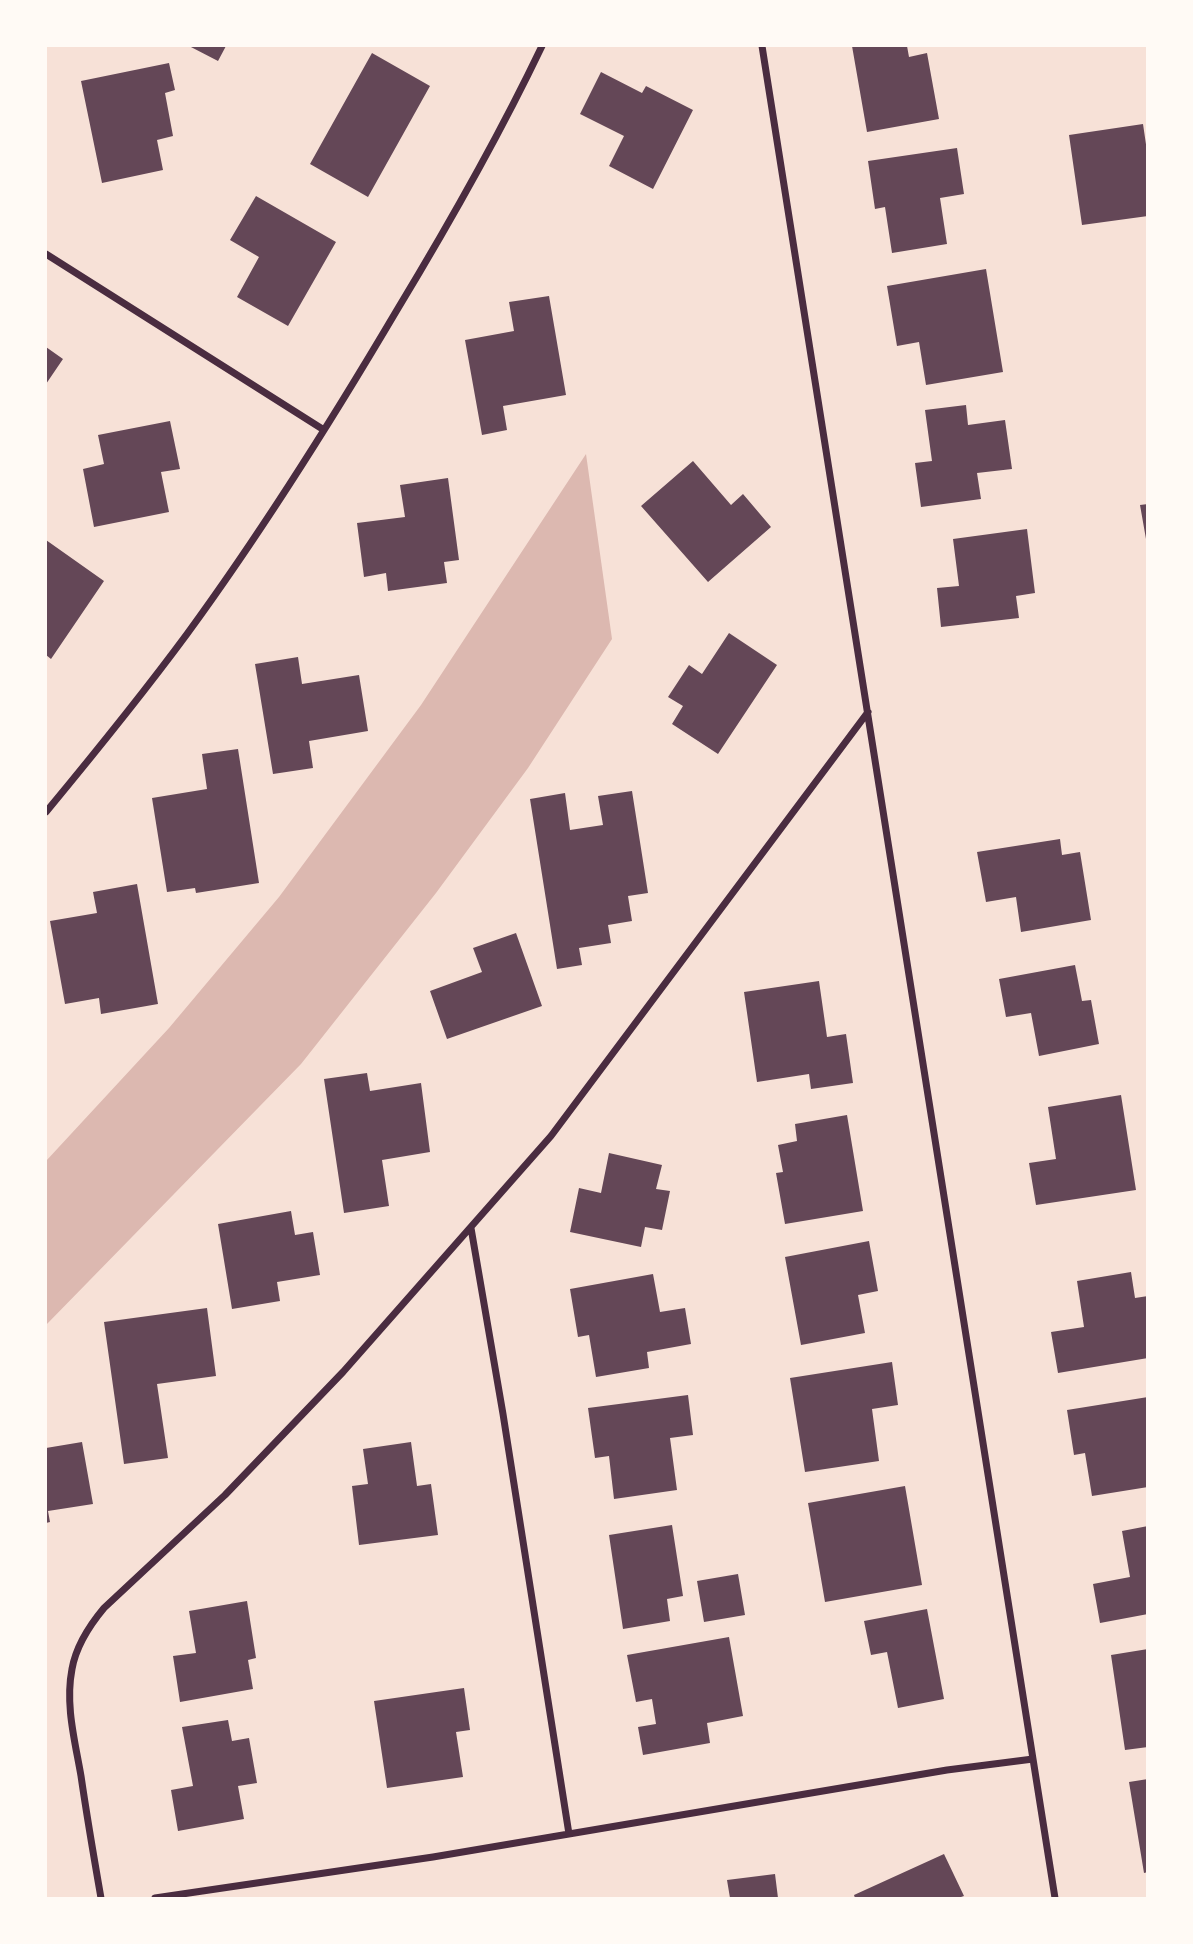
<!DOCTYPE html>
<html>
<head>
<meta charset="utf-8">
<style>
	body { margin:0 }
	#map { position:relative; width:1193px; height:1944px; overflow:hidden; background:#f7e1d7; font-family:"Zilla Slab",serif }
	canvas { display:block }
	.frame { position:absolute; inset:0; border:47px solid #fffaf5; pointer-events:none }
</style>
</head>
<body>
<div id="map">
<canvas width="1193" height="1944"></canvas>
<div class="frame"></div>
</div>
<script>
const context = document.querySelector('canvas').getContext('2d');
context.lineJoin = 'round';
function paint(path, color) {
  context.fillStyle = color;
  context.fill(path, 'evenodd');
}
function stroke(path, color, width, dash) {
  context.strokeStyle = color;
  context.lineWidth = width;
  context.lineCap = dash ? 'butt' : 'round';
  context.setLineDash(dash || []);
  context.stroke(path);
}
const water = new Path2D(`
	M586 454 612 639 528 768 436 893 301 1064 46 1325V1161L169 1028 279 897 421 705Z`);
const building = new Path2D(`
	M189 46H226L218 61Z
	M852 46H907L909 57 927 53 939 119 867 132Z
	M372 53 430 86 368 197 310 164Z
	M169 63 175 90 165 93 173 136 157 140 163 170 102 183 81 81Z
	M601 72 642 93 646 86 693 110 653 189 609 166 624 136 580 114Z
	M1143 124 1148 158V216L1082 225 1069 135Z
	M957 148 964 194 940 198 947 244 892 253 885 207 875 209 868 161Z
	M256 196 336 242 288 326 237 297 259 257 230 240Z
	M986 269 1003 372 926 385 919 342 897 346 887 286Z
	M549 296 566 395 503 406 507 430 482 435 465 340 514 331 509 302Z
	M46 347 63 359 46 384Z
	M966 405 968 425 1005 420 1012 469 977 473 981 499 921 507 915 463 932 461 925 410Z
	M170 421 180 469 161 472 169 512 94 527 83 469 104 464 98 435Z
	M693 461 731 505 743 494 771 527 708 582 641 506Z
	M448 478 459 560 444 562 447 583 388 591 386 573 364 577 357 523 405 517 400 485Z
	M1148 504V539H1146L1140 505Z
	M1027 529 1035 593 1016 596 1019 618 941 627 937 588 959 586 953 539Z
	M46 540 104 581 51 659 46 655Z
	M729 633 777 665 718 754 672 724 683 706 668 697 689 665 702 674Z
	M298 657 302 684 359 675 368 731 309 741 313 768 273 774 255 664Z
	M238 749 259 883 196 893 195 888 167 892 152 798 207 789 202 754Z
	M632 791 648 893 628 896 632 921 608 925 611 943 579 948 582 965 557 969 530 799 565 793 570 830 603 825 598 796Z
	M1060 839 1062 855 1080 852 1091 920 1021 932 1016 897 986 902 977 852Z
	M137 884 158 1004 101 1014 99 998 65 1004 50 921 97 913 93 892Z
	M516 933 542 1006 447 1039 430 991 482 972 473 948Z
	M1075 965 1082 1001 1091 1000 1099 1044 1039 1056 1031 1013 1006 1017 999 979Z
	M819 981 827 1037 846 1034 853 1083 811 1089 809 1074 757 1082 744 992Z
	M367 1073 370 1091 421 1083 430 1152 382 1160 389 1206 344 1213 324 1079Z
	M1121 1095 1136 1190 1036 1205 1029 1163 1056 1159 1048 1107Z
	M847 1115 863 1211 785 1224 776 1173 783 1172 778 1145 797 1141 795 1124Z
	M609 1153 662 1165 656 1189 670 1191 662 1230 645 1227 641 1247 570 1232 579 1188 601 1193Z
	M291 1211 295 1235 313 1232 320 1275 277 1282 280 1301 232 1309 218 1224Z
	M869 1241 878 1291 858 1295 865 1333 801 1345 785 1257Z
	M1131 1272 1135 1298 1148 1296V1358L1058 1373 1051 1332 1084 1327 1077 1281Z
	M653 1274 660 1312 685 1308 691 1344 647 1352 649 1368 596 1377 589 1335 578 1337 570 1289Z
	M207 1308 216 1376 157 1384 168 1458 124 1464 104 1322Z
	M892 1362 898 1405 872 1409 879 1461 805 1472 790 1378Z
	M688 1395 693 1435 670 1438 677 1490 614 1499 609 1456 595 1458 588 1408Z
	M1148 1397V1487L1092 1496 1085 1453 1074 1455 1067 1410Z
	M82 1442 93 1504 48 1511 50 1522 46 1523V1448Z
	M411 1442 417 1486 431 1484 438 1535 359 1545 352 1486 368 1484 363 1449Z
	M905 1486 922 1585 825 1602 808 1503Z
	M672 1525 683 1596 667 1599 670 1621 623 1629 609 1535Z
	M1148 1526V1614L1100 1623 1093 1584 1130 1577 1122 1531Z
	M738 1574 745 1615 704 1622 697 1581Z
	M247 1601 256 1658 248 1660 253 1689 180 1702 173 1656 196 1653 189 1611Z
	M927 1609 944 1699 898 1708 887 1652 871 1655 864 1621Z
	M729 1637 743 1716 707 1723 710 1743 643 1755 638 1727 656 1724 652 1699 636 1702 627 1655Z
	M1148 1649V1747L1125 1750 1111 1655Z
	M464 1688 470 1730 456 1732 463 1777 387 1788 374 1701Z
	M228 1720 232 1741 249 1738 257 1783 238 1786 244 1819 178 1831 171 1790 193 1786 182 1727Z
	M1148 1779V1872L1144 1873 1129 1782Z
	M944 1854 964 1896 958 1898H855L854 1895Z
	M775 1874 778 1898H730L727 1880Z`);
const minor = new Path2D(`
	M762 46 1055 1898
	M46 254 324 430
	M46 812C94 754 142 695 187 634 263 530 332 420 397 310 449 224 499 136 542 46
	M471 1228 503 1414 569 1834
	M101 1898C94 1858 87 1817 81 1776 75 1741 65 1705 72 1669 76 1646 89 1626 104 1608L225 1495 343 1372 551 1136 868 712
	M155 1898 433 1857 947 1770 1033 1759`);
paint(water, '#dcb8b0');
paint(building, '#644757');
stroke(minor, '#4a2c40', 7);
</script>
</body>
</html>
